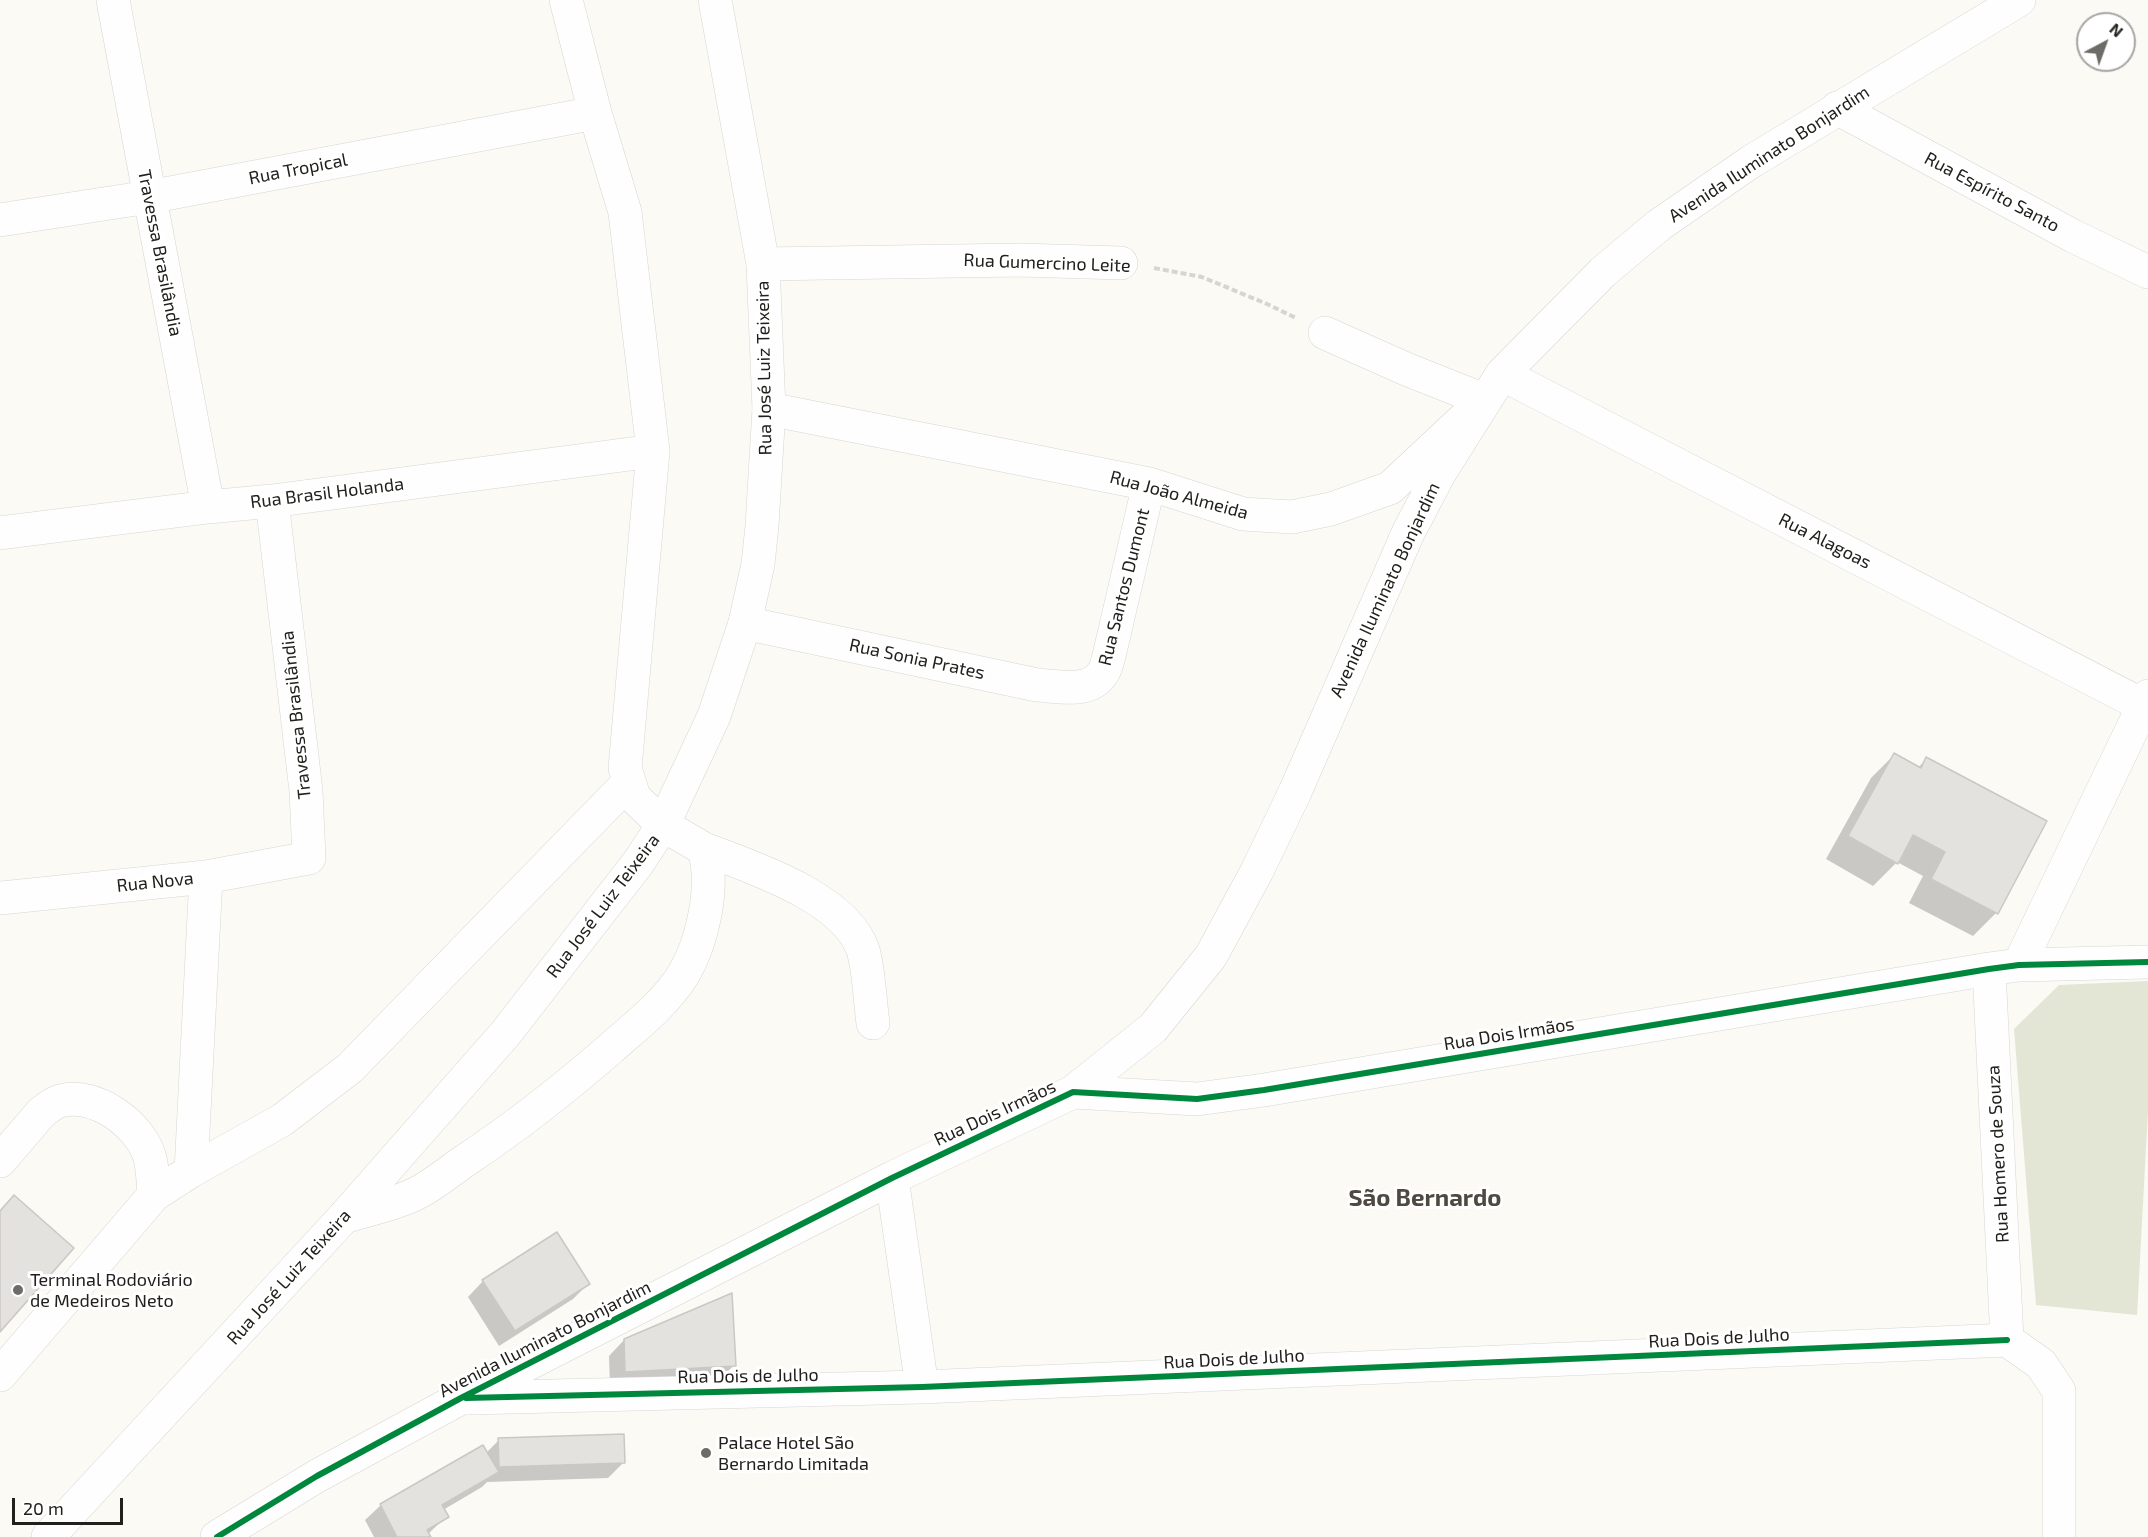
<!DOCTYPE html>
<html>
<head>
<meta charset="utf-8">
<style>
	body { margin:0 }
	#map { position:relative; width:2148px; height:1537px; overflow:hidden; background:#fcfaf5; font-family:"Exo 2",sans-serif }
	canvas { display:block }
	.north { position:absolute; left:2076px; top:12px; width:60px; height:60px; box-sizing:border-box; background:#fff; border:2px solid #a7a6a4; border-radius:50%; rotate:41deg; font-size:16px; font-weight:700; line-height:24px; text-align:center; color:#22201c }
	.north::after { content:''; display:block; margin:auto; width:21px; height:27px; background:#6e6c68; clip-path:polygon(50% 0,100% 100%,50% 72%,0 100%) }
	.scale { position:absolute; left:12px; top:1498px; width:111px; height:27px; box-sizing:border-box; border:3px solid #22201c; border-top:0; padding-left:8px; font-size:18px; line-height:21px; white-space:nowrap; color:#22201c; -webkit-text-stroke:4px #fff; paint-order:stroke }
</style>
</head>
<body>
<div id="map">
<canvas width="2148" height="1537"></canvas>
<div class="north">N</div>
<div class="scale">20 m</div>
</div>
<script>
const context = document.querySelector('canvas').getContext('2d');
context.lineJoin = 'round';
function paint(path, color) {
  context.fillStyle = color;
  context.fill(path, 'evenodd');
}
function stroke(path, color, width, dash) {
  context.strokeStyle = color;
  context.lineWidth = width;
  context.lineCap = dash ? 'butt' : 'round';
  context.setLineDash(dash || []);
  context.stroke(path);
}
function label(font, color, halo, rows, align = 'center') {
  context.font = font + ' "Exo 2",sans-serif';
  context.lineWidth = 6;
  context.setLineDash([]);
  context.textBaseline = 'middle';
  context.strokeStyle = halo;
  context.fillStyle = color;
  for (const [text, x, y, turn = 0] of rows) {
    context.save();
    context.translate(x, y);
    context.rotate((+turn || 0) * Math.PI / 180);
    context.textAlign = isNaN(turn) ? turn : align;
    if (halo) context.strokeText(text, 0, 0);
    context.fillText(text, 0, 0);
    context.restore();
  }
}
const green = new Path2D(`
	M2148 981V1111L2137 1315 2036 1305 2014 1029 2059 985Z`);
const shadow = new Path2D(`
	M1894 755 1918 768 1926 759 1996 913 1973 936 1909 903 1923 876 1897 862 1873 886 1826 859 1871 778Z
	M483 1281 588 1284 573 1299 499 1346 468 1297Z
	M624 1340 734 1365 719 1381 610 1387 609 1356Z
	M499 1440 623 1463 608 1478 487 1482 482 1487 443 1510 447 1516 428 1534 429 1537H374L365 1520 381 1505 486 1453Z`);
const building = new Path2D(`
	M1894 753 1921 768 1926 757 2047 821 1998 914 1931 879 1945 852 1913 835 1898 864 1848 836Z
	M14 1195 74 1248 0 1332V1211Z
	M557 1232 590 1284 515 1331 482 1280Z
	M732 1293 736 1366 625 1372 624 1339Z
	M624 1434 625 1463 499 1467 498 1438Z
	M483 1445 499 1472 442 1505 449 1517 427 1530 431 1537H397L380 1504Z`);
const path = new Path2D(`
	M1154 268 1202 277 1267 304 1296 318`);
const minor = new Path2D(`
	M113 0 208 507
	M1837 108 2073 236 2148 272
	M0 220 149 197 595 113
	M763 264 1020 260 1121 263
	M1502 374 2148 708
	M769 409 1149 484 1243 514 1292 517 1331 509 1390 488 1484 400 1406 369 1325 333
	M0 533 208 507 272 501 653 451
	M745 623 1037 685C1056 686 1089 694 1102 674 1106 670 1107 662 1109 656L1149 484
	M704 849C751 867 845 897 863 950 869 969 870 1003 873 1023
	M0 898 206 877 309 858 306 791 272 501
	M2019 965 2148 696
	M1989 969 2007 1340
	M1073 1092 1153 1028 1211 956 1257 871 1295 792 1408 533 1439 474 1502 374 1603 272 1659 225 1752 161 2019 0
	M0 1161 41 1113C47 1108 53 1103 60 1101 95 1091 141 1125 150 1158 153 1170 153 1183 154 1195
	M191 1171 282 1120 350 1068 628 783
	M892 1178 922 1387
	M344 1217C369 1209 398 1204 421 1191 437 1182 451 1170 466 1160 517 1126 564 1089 610 1049 636 1026 664 1005 683 975 703 942 715 886 704 849L663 825 634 797 625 768 653 451 625 212 595 113 566 0
	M2007 1340 2041 1364 2059 1391V1537
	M0 1375 154 1195 191 1171 206 877
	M471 1398 922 1387 2007 1340
	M217 1537 317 1476 461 1398 892 1178 1073 1092 1197 1099 1264 1090 1989 969 2019 965 2148 962`);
const major = new Path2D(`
	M48 1537 344 1217 505 1034 638 863 663 825 714 716 745 623 758 564 762 526 769 409 763 264 715 0`);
const cycleway = new Path2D(`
	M466 1398 922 1387 2007 1340
	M217 1537 317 1476 461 1398 892 1178 1073 1092 1197 1099 1264 1090 1989 969 2019 965 2148 962`);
const markers = [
	[18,1290,6,"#6e6c68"],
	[706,1453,6,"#6e6c68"]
];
const streetNames = [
	["Avenida Iluminato Bonjardim",1769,154,-33],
	["Rua Tropical",298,169,-11],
	["Rua Espírito Santo",1992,192,28],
	["Travessa Brasilândia",160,253,79],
	["Rua Gumercino Leite",1047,263,2],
	["Rua José Luiz Teixeira",764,368,-91],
	["Rua Brasil Holanda",327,493,-7],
	["Rua João Almeida",1179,495,15],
	["Rua Alagoas",1825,541,27],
	["Rua Santos Dumont",1124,587,-76],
	["Avenida Iluminato Bonjardim",1385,590,-65],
	["Rua Sonia Prates",917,659,12],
	["Travessa Brasilândia",296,715,-96],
	["Rua Nova",155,882,-6],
	["Rua José Luiz Teixeira",603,906,-53],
	["Rua Dois Irmãos",1509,1034,-9],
	["Rua Dois Irmãos",995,1113,-25],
	["Rua Homero de Souza",1998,1154,-93],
	["Rua José Luiz Teixeira",289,1277,-48],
	["Rua Dois de Julho",1719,1338,-3],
	["Avenida Iluminato Bonjardim",545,1339,-27],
	["Rua Dois de Julho",1234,1359,-3],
	["Rua Dois de Julho",748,1376,-1]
];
const poiNames = [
	["Terminal Rodoviário",30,1280],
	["de Medeiros Neto",30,1301],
	["Palace Hotel São",718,1443],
	["Bernardo Limitada",718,1464]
];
const districtNames = [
	["São Bernardo",1425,1198]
];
paint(green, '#e3e6d4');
paint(shadow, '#0003');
paint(building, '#e4e2de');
stroke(building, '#cac8c5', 1.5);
stroke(minor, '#d7d5d2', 34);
stroke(major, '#d7d5d2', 34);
stroke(path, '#d5d5d3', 4, [6, 3]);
stroke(minor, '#fffefe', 33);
stroke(major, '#fffefe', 33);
stroke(cycleway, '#00873e', 6);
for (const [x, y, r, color] of markers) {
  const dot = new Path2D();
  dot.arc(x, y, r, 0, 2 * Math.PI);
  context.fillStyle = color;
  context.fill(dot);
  stroke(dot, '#fff', 2);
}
label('18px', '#22201c', '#fff', streetNames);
label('18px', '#22201c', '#fff', poiNames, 'left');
label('bold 24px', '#4e4941', '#fff', districtNames);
</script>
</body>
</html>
